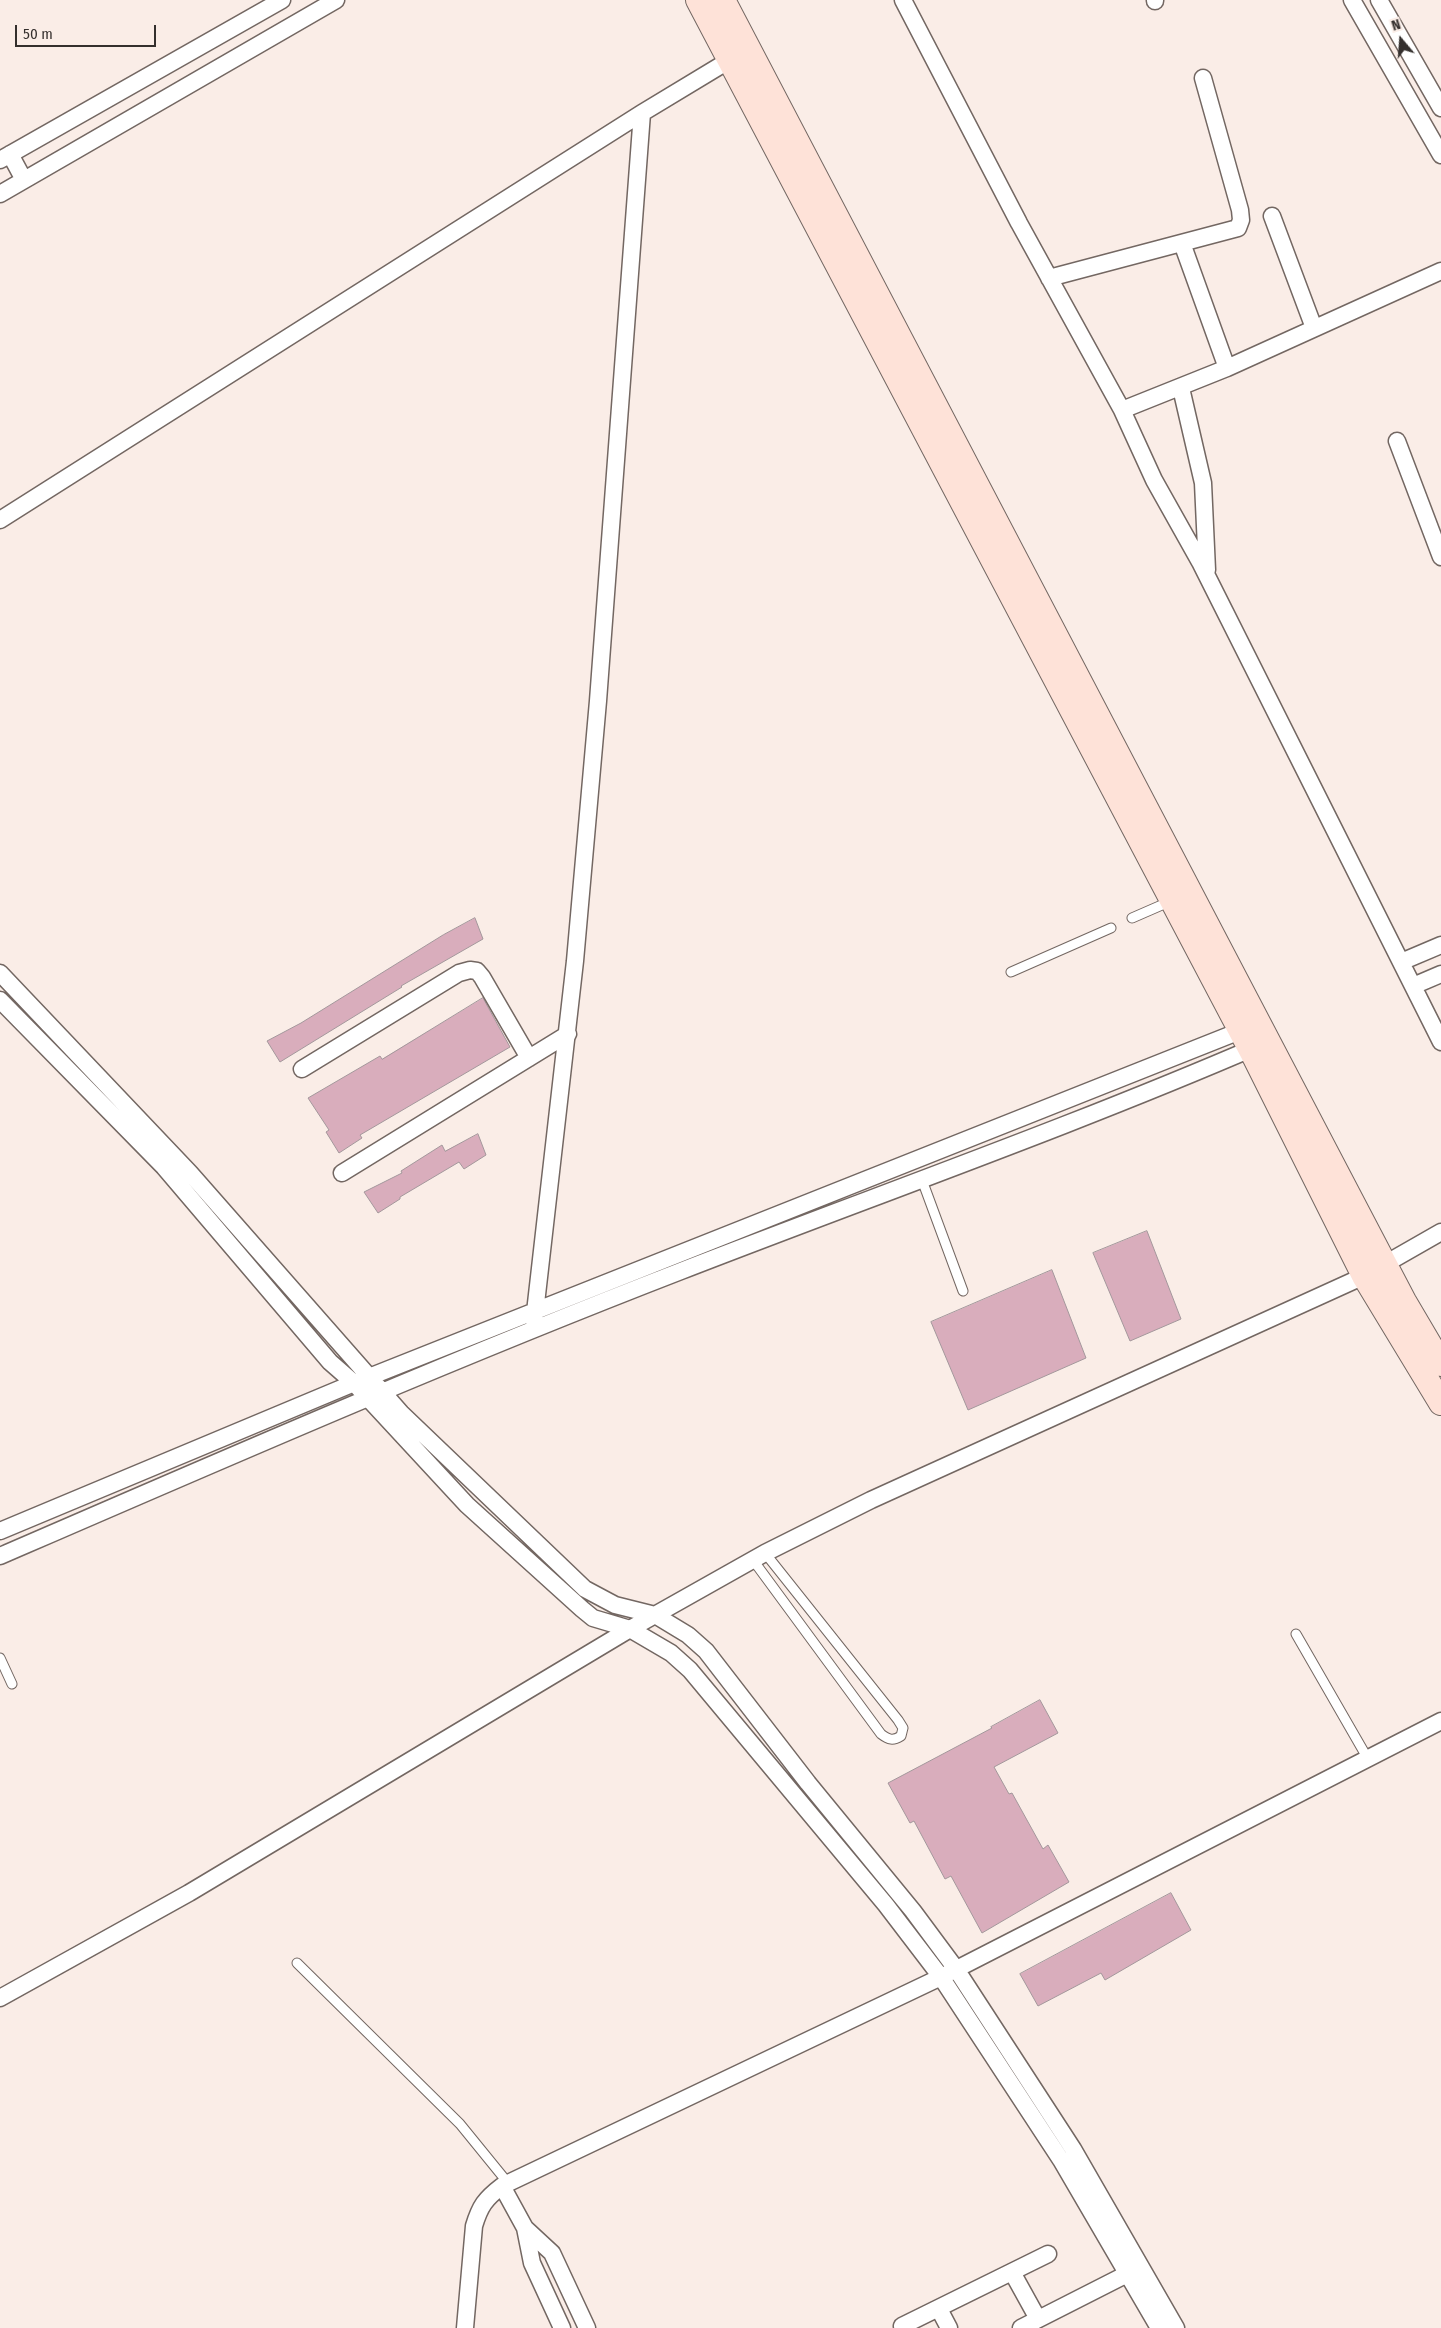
<!DOCTYPE html>
<html>
<head>
<meta charset="utf-8">
<style>
	body { margin:0 }
	#map { position:relative; width:1441px; height:2328px; overflow:hidden; background:#faede7; font-family:"Fira Sans Condensed",sans-serif }
	canvas { display:block }
	.north { position:absolute; left:1376px; top:15px; width:50px; height:50px; -webkit-text-stroke:4px #faede7; paint-order:stroke; rotate:342deg; font-size:14px; font-weight:700; line-height:20px; text-align:center; color:#342f2d }
	.north::after { content:''; display:block; margin:auto; width:18px; height:22px; background:#342f2d; clip-path:polygon(50% 0,100% 100%,50% 72%,0 100%) }
	.scale { position:absolute; left:15px; top:25px; width:141px; height:22px; box-sizing:border-box; border:2px solid #342f2d; border-top:0; padding-left:6px; font-size:15px; line-height:18px; white-space:nowrap; color:#342f2d; -webkit-text-stroke:4px #faede7; paint-order:stroke }
</style>
</head>
<body>
<div id="map">
<canvas width="1441" height="2328"></canvas>
<div class="north">N</div>
<div class="scale">50 m</div>
</div>
<script>
const context = document.querySelector('canvas').getContext('2d');
context.lineJoin = 'round';
function paint(path, color) {
  context.fillStyle = color;
  context.fill(path, 'evenodd');
}
function stroke(path, color, width, dash) {
  context.strokeStyle = color;
  context.lineWidth = width;
  context.lineCap = dash ? 'butt' : 'round';
  context.setLineDash(dash || []);
  context.stroke(path);
}
const building = new Path2D(`
	M475 918 483 939 401 986 402 987 280 1062 267 1041 301 1023 443 935Z
	M483 998 510 1047 360 1135 362 1138 339 1153 326 1132 329 1130 308 1098 380 1056 382 1059Z
	M478 1134 486 1155 464 1169 459 1162 400 1197V1199L378 1213 364 1192 402 1173 401 1171 442 1145 445 1151Z
	M1147 1231 1181 1319 1130 1341 1093 1253Z
	M1052 1270 1086 1358 968 1410 931 1322Z
	M1040 1700 1058 1733 994 1767 1009 1794 1012 1793 1043 1849 1048 1845 1069 1882 982 1933 951 1876 945 1879 914 1821 910 1823 888 1783 992 1728 991 1727Z
	M1171 1893 1191 1930 1105 1980 1101 1973 1038 2006 1020 1974Z`);
const service = new Path2D(`
	M1132 918 1171 901
	M1011 972 1111 928
	M922 1180 963 1291
	M753 1560 881 1734C889 1740 893 1741 901 1736L903 1728 898 1720 765 1553
	M1296 1634 1368 1759
	M0 1658 12 1684
	M297 1963 460 2124 508 2183`);
const minor = new Path2D(`
	M903 0 1019 223 1122 410 1154 480 1200 562 1441 1042
	M1155 0V1
	M1352 0 1441 155
	M1379 0 1441 108
	M10 154 24 180
	M0 160 282 0
	M0 194 336 0
	M1272 216 1314 328
	M1182 243 1227 368
	M1049 278 1238 228 1241 220 1240 210 1203 78
	M1181 388 1203 483 1207 570
	M1122 410 1227 368 1441 271
	M1397 441 1441 557
	M0 520 642 113 738 55
	M1401 962 1441 945
	M0 973 190 1173 401 1413 585 1589 615 1605 655 1615 688 1635 706 1651 808 1783 913 1911 956 1969 1073 2149 1176 2328
	M1413 986 1441 974
	M0 1000 164 1167 330 1362 354 1383 467 1505 582 1609 593 1618 630 1629 671 1653 690 1670 886 1905 941 1977 1061 2160 1159 2328
	M302 1069 459 973 470 970 477 971 482 977 529 1058
	M342 1173 568 1034
	M534 1321 575 961 598 701 642 113
	M0 1531 354 1383 1250 1027
	M0 1556C226 1458 451 1360 681 1271 874 1196 1070 1127 1260 1045
	M0 1998 189 1893 630 1629 765 1553 871 1500 1364 1276 1441 1232
	M525 2228 552 2253 587 2328
	M1012 2272 1038 2319
	M939 2309 949 2328
	M902 2326 1048 2254
	M465 2328 474 2226C480 2206 485 2199 502 2186
	M562 2328 532 2263 525 2228 502 2186 941 1977 1441 1721
	M1021 2328 1137 2269`);
const secondary = new Path2D(`
	M698 0 1255 1058 1364 1276 1441 1403
	M723 0 1404 1301 1441 1364`);
paint(building, '#d9adbc');
stroke(building, '#a3979b', 1);
stroke(service, '#736762', 11);
stroke(minor, '#736762', 19);
stroke(secondary, '#736762', 26);
stroke(service, '#fff', 9);
stroke(minor, '#fff', 16);
stroke(secondary, '#fee2d8', 24);
</script>
</body>
</html>
